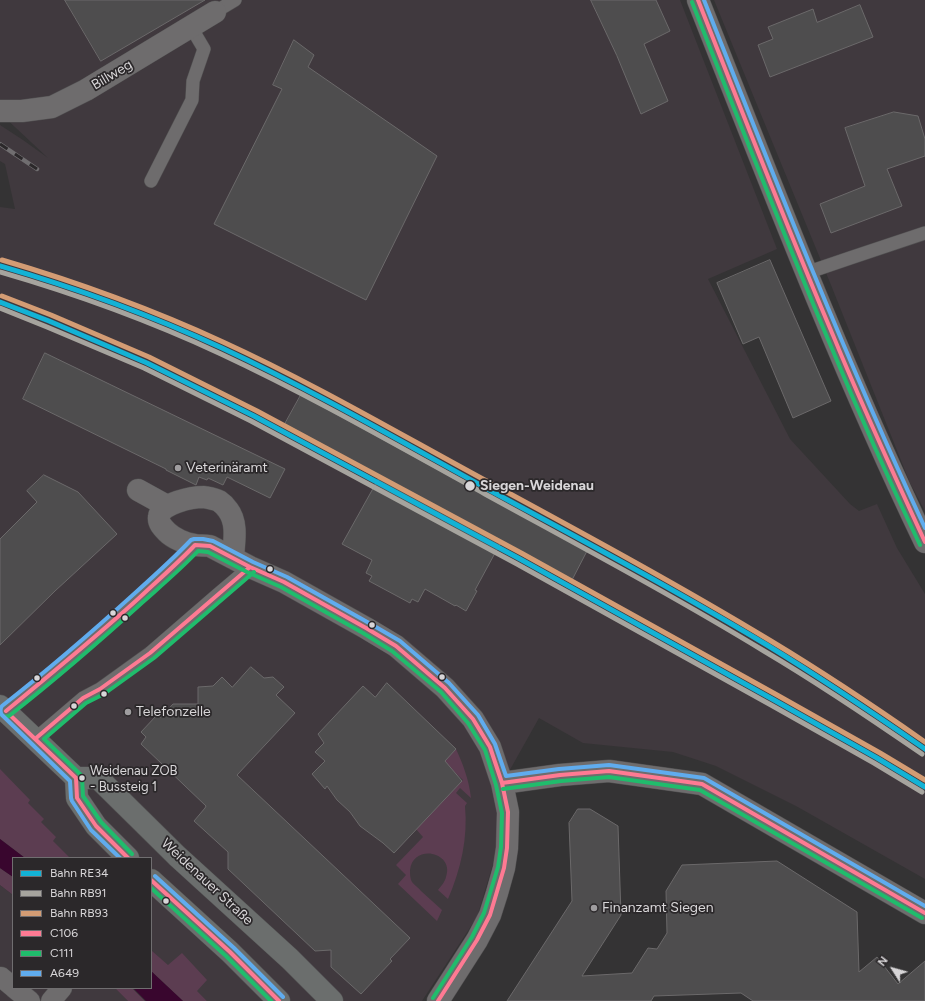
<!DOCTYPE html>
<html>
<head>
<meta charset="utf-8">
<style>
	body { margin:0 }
	#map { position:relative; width:925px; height:1001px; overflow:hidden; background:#343334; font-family:Figtree,sans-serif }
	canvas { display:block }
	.legend { position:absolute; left:12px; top:857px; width:140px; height:132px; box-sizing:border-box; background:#2b282a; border:1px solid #706e70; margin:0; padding:5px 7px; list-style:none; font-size:12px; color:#d8d6d8 }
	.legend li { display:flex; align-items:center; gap:8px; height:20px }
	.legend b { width:20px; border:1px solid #706e70 }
	.north { position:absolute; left:873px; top:949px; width:40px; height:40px; -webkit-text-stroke:3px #2b282a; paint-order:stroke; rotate:307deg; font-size:11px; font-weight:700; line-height:16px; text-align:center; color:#d8d6d8 }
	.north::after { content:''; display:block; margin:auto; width:14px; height:18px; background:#d8d6d8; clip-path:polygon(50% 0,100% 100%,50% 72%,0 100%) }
</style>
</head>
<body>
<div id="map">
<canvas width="925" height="1001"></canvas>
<ul class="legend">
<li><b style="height:5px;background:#13b2d5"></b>Bahn RE34</li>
<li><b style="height:5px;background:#a6a49e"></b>Bahn RB91</li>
<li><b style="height:5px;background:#d39c74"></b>Bahn RB93</li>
<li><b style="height:5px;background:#fe7a93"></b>C106</li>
<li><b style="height:5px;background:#20bc6c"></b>C111</li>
<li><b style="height:5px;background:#60acee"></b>A649</li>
</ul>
<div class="north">N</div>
</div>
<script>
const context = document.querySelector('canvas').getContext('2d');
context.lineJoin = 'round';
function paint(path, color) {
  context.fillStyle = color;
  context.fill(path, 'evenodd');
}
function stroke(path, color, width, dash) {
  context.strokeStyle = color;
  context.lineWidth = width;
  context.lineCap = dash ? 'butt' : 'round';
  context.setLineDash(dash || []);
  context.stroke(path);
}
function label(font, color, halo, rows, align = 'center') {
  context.font = font + ' Figtree,sans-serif';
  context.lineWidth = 3.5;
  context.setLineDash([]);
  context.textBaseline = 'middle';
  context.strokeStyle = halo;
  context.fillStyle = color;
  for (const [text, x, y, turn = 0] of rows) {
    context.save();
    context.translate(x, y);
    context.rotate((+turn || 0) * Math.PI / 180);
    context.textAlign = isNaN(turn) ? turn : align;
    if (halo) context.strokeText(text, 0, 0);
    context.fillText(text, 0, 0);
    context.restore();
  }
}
const built = new Path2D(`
	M0 0H680L777 249 708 279 790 439 850 504 859 511 877 504 897 548 925 594V879L796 806 716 766 673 752 583 743 539 718 502 784 498 847 477 917 422 1001H207L151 950V858H46L0 820V207L15 209 5 164 0 161V125L23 140 48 158 0 113Z
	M714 0H925V511L910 483 831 285Z
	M0 885 13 895V988H115L128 1001H0Z`);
const green = new Path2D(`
	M456 749C463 764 469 780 471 798L460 788 456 793 467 803 465 806C468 838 461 869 448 899L438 890C441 886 445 882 446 877 455 852 413 843 410 870 410 874 410 879 412 882 414 885 419 888 421 891 428 897 435 904 442 910L437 921 398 884 406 875 396 865 423 837 416 829 463 780 444 762Z
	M0 769 30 800 28 803 44 819 41 822 56 837 53 841 70 858H25L0 839Z
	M0 868 13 877V895L0 885Z
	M151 950 168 965 182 953 207 980 197 991 207 1001H183L151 971Z
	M115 988H132L145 1001H128Z`);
const water = new Path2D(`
	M0 839 25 858H13V877L0 868Z
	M151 971 183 1001H146L133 988H151Z`);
const building = new Path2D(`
	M65 0H205L101 61Z
	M591 0H656L670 31 644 44 668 101 641 114 617 56Z
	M860 5 873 37 770 77 758 45 773 39 768 27 813 9 817 22Z
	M294 40 314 55 308 67 437 156 366 300 214 224 282 89 273 85Z
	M894 112 918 116 925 139V156L887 169 902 206 831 233 820 204 865 186 845 128Z
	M770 260 831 401 793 418 759 337 743 344 717 283Z
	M45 353 285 469 270 498 227 477 223 485 208 478 207 480 199 477 196 485 166 470V469L23 399Z
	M301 395 587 551 572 580 501 542 475 590 477 591 466 611 456 605 455 606 425 589 418 602 412 599 410 603 369 581 372 576 366 573 372 560 342 544 380 476 285 424Z
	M44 475 78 492 117 534 55 591 0 645V539L37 502 27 491Z
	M251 667 264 678 273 677 284 687 276 695 295 713 237 775 410 938 390 959 392 961 361 994 331 967V950L315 951 228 869V852L194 821 205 808 206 806 141 744 146 737 141 732 156 716 161 717 173 704H198V687L213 686 222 677 232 687Z
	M387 683 456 749 445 761 462 781 394 853 383 843 360 826 350 812 337 800 327 786 325 789 312 774 325 761 315 752 324 743 318 734 363 686 375 697Z
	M578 809H590L618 826 621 915 582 976 632 973 648 948 657 949 667 933 666 891 682 865 777 861 857 912 859 972 877 957 898 984 925 961V1001H753L741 993 654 996 651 1001H507L572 901 569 823Z`);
const service = new Path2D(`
	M215 12 235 0
	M151 181 192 100 193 81 204 49 191 27
	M806 273 850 258 925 233
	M6 711C52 674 98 636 141 596 160 580 178 563 195 545
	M35 739 83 698 100 689 150 653 217 595 250 567`);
const pedestrian = new Path2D(`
	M0 979 1 977 13 987
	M14 988 30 1001
	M51 1001 62 988`);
const minor = new Path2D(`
	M0 111H22L52 107 86 90 215 12
	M138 490 167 506
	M233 558C234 542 238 523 228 510 226 507 222 503 219 501 215 499 209 498 204 497 193 497 160 503 159 517 158 523 163 528 167 532 173 538 186 544 195 545 200 546 204 545 210 546L250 567 284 582 366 628 396 646 445 688 473 719 490 747 502 783 508 812 507 848 504 868 497 893 490 915 477 940 438 1001
	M502 783 560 775 609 771 702 784 925 913`);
const tertiary = new Path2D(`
	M698 0C770 182 840 365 925 542`);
const secondary = new Path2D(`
	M0 706 76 778H98L177 856 290 959 332 1001
	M76 778 77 798 96 826 128 858
	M151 880 230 952 279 1001`);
const rail = new Path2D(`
	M0 144 37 169`);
const bus1 = new Path2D(`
	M698 0C743 114 787 228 835 340 863 408 894 475 925 542
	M6 711C51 674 96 637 139 598 158 580 177 564 195 545L210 546 250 567 284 582 366 628 396 646 445 688 473 719 490 747 502 783 508 812 507 848 504 868 490 915 477 940 438 1001
	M11 716 76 778 77 798 96 826 128 858
	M35 739 83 698 100 689 150 653 250 567
	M502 783 560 775 609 771 702 784 925 913
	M151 880 230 952 279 1001`);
const bus2 = new Path2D(`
	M692 2C737 116 782 231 830 344 858 411 888 478 920 545
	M0 714 5 717 9 716C56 679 100 641 144 601 162 585 181 569 198 551L208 552 247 572 281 587 363 633 392 651 441 692 468 723 485 750 496 785 502 813 501 847 498 867 484 913 472 937 433 998
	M503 789 561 781 609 777 700 790 922 918
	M132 854 101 822 83 796 82 778 81 775 44 739 86 703 104 694 154 658 254 572
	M151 888 226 956 271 1001`);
const bus3 = new Path2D(`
	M704 0C774 177 844 355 925 528
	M120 858 91 830 72 801 71 798 70 781 2 715C0 712 0 709 2 706 48 670 92 632 135 593 154 576 173 559 191 540L194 539H203L213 541 253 562 287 577 369 623 400 641 449 683 478 715 495 744 506 776 559 769 609 765 704 778 925 906
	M155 876 234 948 283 997`);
const rail1 = new Path2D(`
	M0 266C76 288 150 315 222 348 314 391 402 442 491 491 584 541 677 591 767 645 821 678 873 713 925 749
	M0 302 49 321 147 363 254 416 520 559 774 700 877 758 925 787`);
const rail2 = new Path2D(`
	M0 272C76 294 150 321 221 354 311 396 398 446 485 494 578 545 672 595 764 651 818 683 870 718 922 754
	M0 308 47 327 144 368 251 421 517 564 771 705 874 763 922 792`);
const rail3 = new Path2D(`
	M2 260C77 282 151 309 223 342 315 384 403 436 492 484 586 535 680 586 771 641 824 673 875 707 925 742
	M2 296 51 315 149 357 257 411 523 554 777 695 880 753 925 780`);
const markers = [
	[178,468,4,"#9f9d9f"],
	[470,486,5.5,"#d8d6d8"],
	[270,569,3.5,"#d8d6d8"],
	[113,613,3.5,"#d8d6d8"],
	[125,618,3.5,"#d8d6d8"],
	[372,625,3.5,"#d8d6d8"],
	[442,677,3.5,"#d8d6d8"],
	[37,678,3.5,"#d8d6d8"],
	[104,694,3.5,"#d8d6d8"],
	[74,706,3.5,"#d8d6d8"],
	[128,712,4,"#9f9d9f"],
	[82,778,3.5,"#d8d6d8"],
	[166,901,3.5,"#d8d6d8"],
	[594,908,4,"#9f9d9f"]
];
const busNames = [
	["Weidenau ZOB",90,771],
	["- Bussteig 1",90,787]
];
const streetNames = [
	["Billweg",112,75,-31],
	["Weidenauer Straße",207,882,43]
];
const poiNames = [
	["Veterinäramt",186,468],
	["Telefonzelle",136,712],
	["Finanzamt Siegen",602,908]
];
const stopNames = [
	["Siegen-Weidenau",480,486]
];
paint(built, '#40393e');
paint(green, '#5c3d51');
paint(water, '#39062e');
paint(building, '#4e4d4e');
stroke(building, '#6b696a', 1);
stroke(service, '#515051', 14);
stroke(pedestrian, '#515051', 21);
stroke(minor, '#515051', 23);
stroke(tertiary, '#515051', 23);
stroke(secondary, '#515051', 23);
stroke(service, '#6e6c6d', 13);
stroke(pedestrian, '#6e6c6d', 20);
stroke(minor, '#6e6c6d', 22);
stroke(tertiary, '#6e6c6d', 22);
stroke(secondary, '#6b6e6d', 22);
stroke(rail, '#706e70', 4.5);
stroke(rail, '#2b282a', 3, [9]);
stroke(bus1, '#fe7a93', 4);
stroke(bus2, '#20bc6c', 4);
stroke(bus3, '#60acee', 4);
stroke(rail1, '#13b2d5', 5);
stroke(rail2, '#a6a49e', 5);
stroke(rail3, '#d39c74', 5);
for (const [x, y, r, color] of markers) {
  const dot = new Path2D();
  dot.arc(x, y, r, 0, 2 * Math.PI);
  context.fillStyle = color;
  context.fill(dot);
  stroke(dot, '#2b282a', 1.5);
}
label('13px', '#d8d6d8', '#2b282a', busNames, 'left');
label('14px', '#d8d6d8', '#2b282a', streetNames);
label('14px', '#d8d6d8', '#2b282a', poiNames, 'left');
label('bold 14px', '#d8d6d8', '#2b282a', stopNames, 'left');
</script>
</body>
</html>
